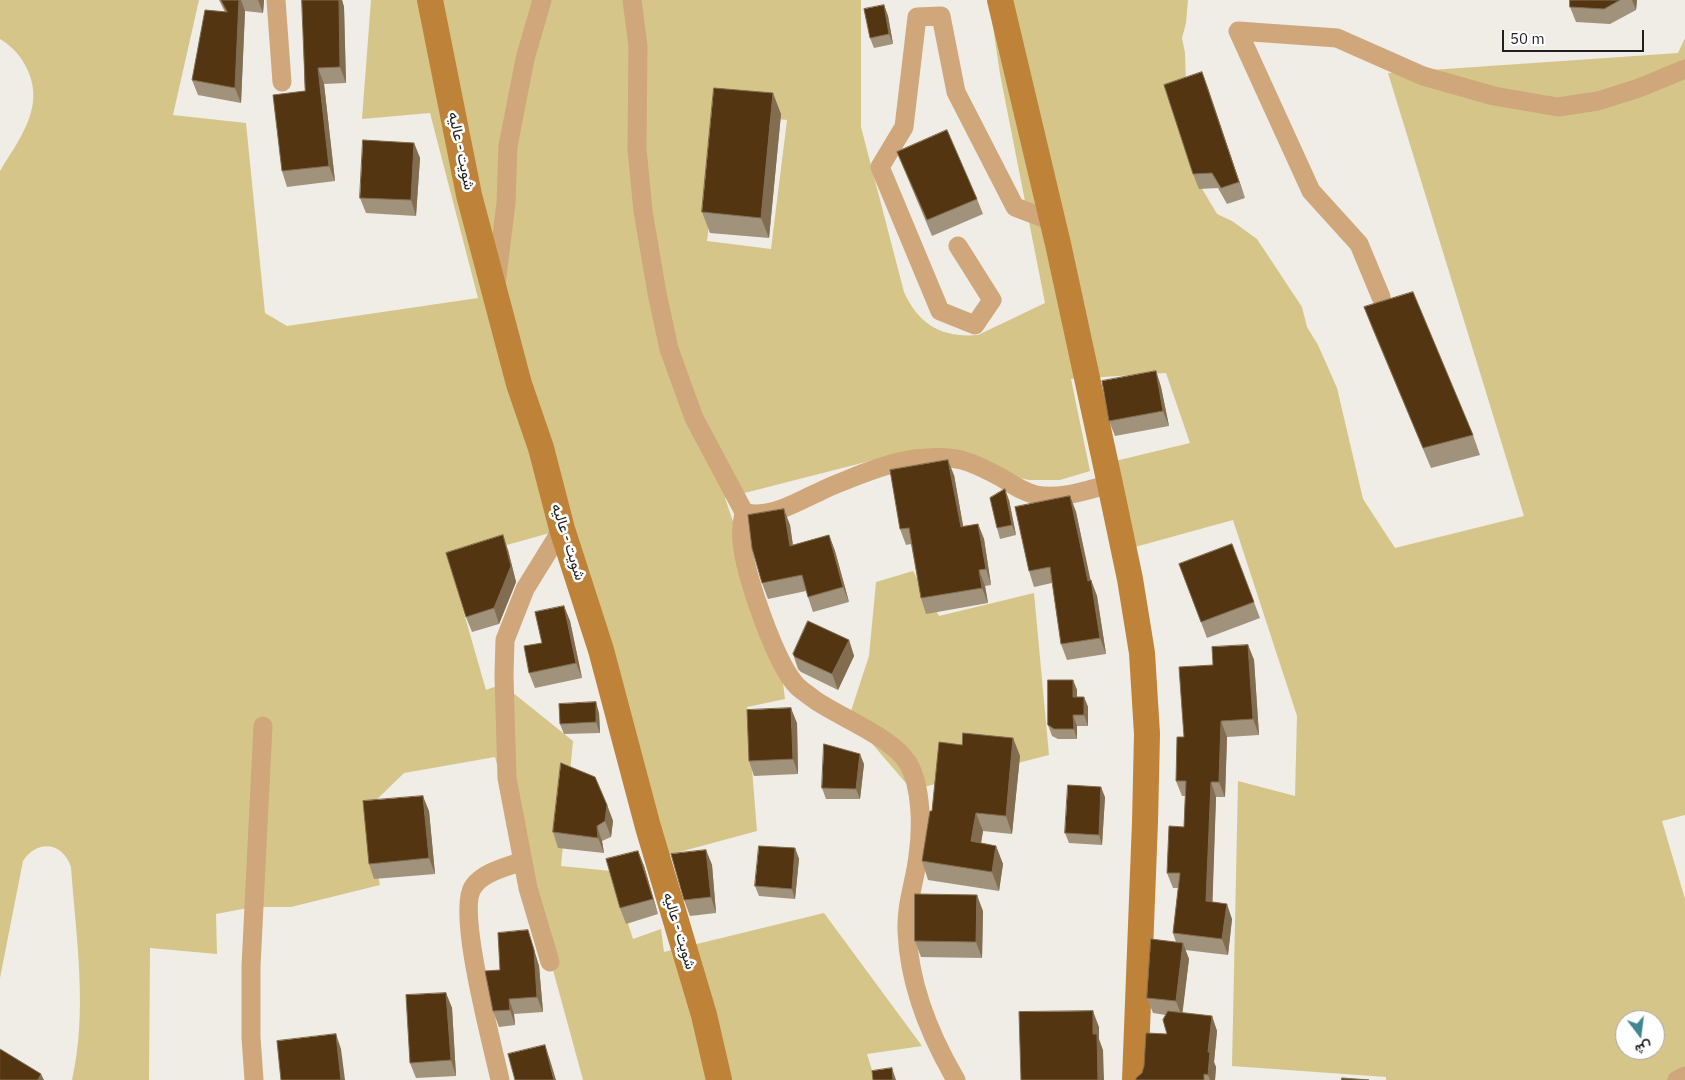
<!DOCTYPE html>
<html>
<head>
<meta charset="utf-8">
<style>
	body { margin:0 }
	#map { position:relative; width:1685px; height:1080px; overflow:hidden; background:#efede6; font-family:"IBM Plex Sans",Vazirmatn,sans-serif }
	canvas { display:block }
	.north { position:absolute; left:1615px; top:1010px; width:50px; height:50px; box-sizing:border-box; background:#fff; border:1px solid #a6a5a5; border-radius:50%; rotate:165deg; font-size:14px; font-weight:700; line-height:20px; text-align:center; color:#201f1d }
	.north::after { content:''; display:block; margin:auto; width:18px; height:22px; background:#3f868e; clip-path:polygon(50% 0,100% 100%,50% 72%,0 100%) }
	.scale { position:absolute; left:1502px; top:30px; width:142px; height:22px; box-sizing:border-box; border:2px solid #201f1d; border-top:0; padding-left:6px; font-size:15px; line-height:18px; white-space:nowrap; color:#201f1d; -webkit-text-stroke:4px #fff; paint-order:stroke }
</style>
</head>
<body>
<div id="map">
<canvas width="1685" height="1080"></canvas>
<div class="north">ش</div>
<div class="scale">50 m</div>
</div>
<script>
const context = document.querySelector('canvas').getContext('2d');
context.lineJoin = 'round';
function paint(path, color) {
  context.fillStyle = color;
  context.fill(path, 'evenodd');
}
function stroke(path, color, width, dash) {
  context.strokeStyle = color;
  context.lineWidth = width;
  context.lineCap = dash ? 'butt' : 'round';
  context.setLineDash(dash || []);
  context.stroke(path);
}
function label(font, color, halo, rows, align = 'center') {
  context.font = font + ' "IBM Plex Sans",Vazirmatn,sans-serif';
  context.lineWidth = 5;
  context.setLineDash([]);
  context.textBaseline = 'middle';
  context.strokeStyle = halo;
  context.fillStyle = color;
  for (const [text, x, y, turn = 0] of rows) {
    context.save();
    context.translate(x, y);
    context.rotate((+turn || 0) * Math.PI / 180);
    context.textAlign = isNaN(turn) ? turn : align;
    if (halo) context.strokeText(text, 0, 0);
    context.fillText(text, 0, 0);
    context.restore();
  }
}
const green = new Path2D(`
	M0 0H199L173 115 246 123 265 313 287 326 478 298 430 113 362 119 371 0H861V127L904 292C919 325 942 338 978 335L1045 303 1000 74 989 0H1188L1186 23 1182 38 1185 53 1186 85 1201 187 1217 214 1232 221 1257 239 1302 307 1307 327 1318 345 1337 388 1363 499 1395 548 1524 516 1388 73 1678 53 1685 38V815L1662 821 1685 899V1074L1672 1080H1386V1077L1232 1066 1238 781 1295 796 1297 716 1233 520 1135 547 1111 462 1190 443 1166 373 1071 379 1090 471 1060 480H1029L901 453 725 498 780 659 785 699 747 707 757 831 657 858 550 533 449 561 486 690 502 684 573 741 561 866 611 871 633 939 661 929 664 952 824 913 922 1046 867 1054 875 1080H583L495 757 404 773 365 811 380 885 291 907H253L216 914 217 954 150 948 149 1080H72C88 1011 76 937 71 867 63 842 37 839 23 861L0 978V171C18 141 45 108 28 71 22 57 13 47 0 39ZM723 113 787 120 771 249 707 241ZM1625 1020H1655V1050H1625Z
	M913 571 939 616 1034 593 1049 755 912 790 849 717 869 656 876 582Z`);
const street = new Path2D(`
	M276 0 282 82
	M632 0 638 46 637 149 643 211 657 293 669 349 694 418 744 512C769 520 796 502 819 492 830 486 842 482 854 477 874 469 894 462 915 459 954 454 969 460 1002 478 1013 485 1023 492 1036 495 1060 500 1087 490 1110 484
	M958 246 992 300 975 325 940 311 880 167 904 127 917 17 941 16 956 92 1015 207 1052 221
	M496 284 506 203 508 146 525 59 542 0
	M1381 297 1359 244 1311 191 1238 31 1337 38 1423 76 1494 96 1558 107 1598 101 1639 88 1685 69
	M744 512C742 522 741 532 742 542 745 574 775 663 797 686 802 691 809 695 815 700 841 718 892 737 908 763 922 787 922 829 918 856 915 882 906 903 907 931 909 984 929 1034 956 1080
	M550 962 528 888 507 778 504 675 505 640 525 589 562 529
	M254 1080 251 1037V966L263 726
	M500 1080C493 1047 456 911 473 887 483 872 507 867 523 861
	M1677 1080 1685 1076`);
const secondary = new Path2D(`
	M430 0 469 195 519 384 541 448 562 529 601 650 648 827 704 1015 719 1080
	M1000 0 1058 244 1110 484 1130 579 1142 653 1147 734 1145 822 1135 1080`);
const wall = new Path2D(`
	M219 0H264L263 13 245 11 241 103 198 95 192 80 225 12Z
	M302 0H342L344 7 346 83 324 84 335 181 287 187 282 171 305 91Z
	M1570 0H1637L1636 10 1610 24 1576 22 1570 7Z
	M884 5 888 16 893 44 874 48 870 38Z
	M1202 72 1245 198 1227 204 1218 188 1199 189 1193 174Z
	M781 114 769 238 710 233 702 212Z
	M414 143 420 158 416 216 366 213 360 198Z
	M897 152 977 199 983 214 932 236 903 167Z
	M1364 307 1473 435 1480 455 1431 468 1372 328Z
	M1156 371 1161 387 1169 426 1115 436 1109 421Z
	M954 475 963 526 978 524 984 539 991 585 985 586 988 603 926 614 921 598 911 544 906 545 900 529Z
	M1070 496 1076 512 1090 581 1091 580 1097 596 1106 654 1067 660 1061 644 1052 583 1034 587 1029 571Z
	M1009 500 1016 535 1000 539 997 528Z
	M790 525 793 545 829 535 835 551 849 602 813 612 806 591 768 599 762 583Z
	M1232 544 1260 618 1207 638 1179 564Z
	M508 550 516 582 499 624 472 632 466 617Z
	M564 606 570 621 582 678 535 688 529 673 542 643Z
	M849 640 854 656 838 690 801 672 798 669 793 654Z
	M1248 645 1254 660 1259 735 1227 737 1225 797H1216L1212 902 1232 919 1228 955 1185 950 1189 959 1182 1013 1212 1016 1217 1031 1214 1062 1216 1067 1215 1080H1136L1142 1073 1167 1034 1166 1015 1153 1013 1147 998 1176 942 1173 933 1178 888H1173L1167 873 1184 827 1185 796H1182L1176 781 1184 737 1213 665Z
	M1073 680 1077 690V697H1084L1088 707V726H1077V739H1058L1052 736 1048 725Z
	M599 713 600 733 564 734 560 724Z
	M797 723 798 774 754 776 749 761Z
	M1013 738 1020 756 1012 834 983 831 981 843 996 846 1003 864 999 891 928 880 922 861 932 811 962 745Z
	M864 764 860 799H826L822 788Z
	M1105 797 1102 845 1069 843 1065 833Z
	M607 805 613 821 611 837 602 841 604 853 558 848 553 832Z
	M429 811 435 874 374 879 369 864Z
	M795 848 799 859 795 899 759 896 755 886Z
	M706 850 712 865 716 913 690 916 684 900Z
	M638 851 644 866 658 914 626 924 620 908Z
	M983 911 982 958 921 957 915 941Z
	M533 946 539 966 543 1012 514 1014 515 1025 499 1027 493 1011 500 970Z
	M446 993 452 1008 456 1076 416 1078 410 1063Z`);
const shadedWall = new Path2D(`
	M239 0H241L245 11 241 103 235 88Z
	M258 0H264L263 13Z
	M339 0H342L344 7 346 83 340 67Z
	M1632 0H1637L1636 10Z
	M884 5 888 16 893 44 889 34Z
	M318 68 324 84 335 181 329 166Z
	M1202 72 1208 88 1245 198 1239 182Z
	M773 93 781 114 769 238 761 218Z
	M414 143 420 158 416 216 411 200Z
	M1156 371 1161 387 1169 426 1163 411Z
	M948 460 954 475 966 542 961 527Z
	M1005 489 1009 500 1016 535 1012 525Z
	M1070 496 1076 512 1094 596 1088 581Z
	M784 509 790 525 795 561 790 546Z
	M978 524 984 539 991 585 986 569Z
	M503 535 508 550 516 582 499 624 494 608Z
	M829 535 835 551 849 602 843 587Z
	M979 570 985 586 988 603 982 588Z
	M1091 580 1097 596 1106 654 1100 638Z
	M564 606 570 621 582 678 576 663Z
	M849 640 854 656 838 690 832 674Z
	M1248 645 1254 660 1259 735 1253 719Z
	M1073 680 1077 690V708L1073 697Z
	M1084 697 1088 707V726L1084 715Z
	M596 702 599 713 600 733 596 722Z
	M791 708 797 723 798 774 793 759Z
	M1073 715 1077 726V739L1074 729Z
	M1221 721 1227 737 1225 797 1219 782Z
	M1013 738 1020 756 1012 834 1006 816Z
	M860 754 864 764 860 799 856 789Z
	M1211 782 1216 797 1212 917 1206 901Z
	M1101 787 1105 797 1102 845 1099 835Z
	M423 796 429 811 435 874 429 858Z
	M607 805 613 821 611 837 605 821Z
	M976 813 983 831 978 860 971 841Z
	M597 826 602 841 604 853 598 838Z
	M996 846 1003 864 999 891 992 872Z
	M795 848 799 859 795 899 792 889Z
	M706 850 712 865 716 913 711 897Z
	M638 851 644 866 658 914 653 899Z
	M977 895 983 911 982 958 976 942Z
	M1227 904 1232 919 1228 955 1222 939Z
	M528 930 539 966 543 1012 537 997Z
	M1183 943 1189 959 1182 1017 1176 1001Z
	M446 993 452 1008 456 1076 451 1060Z
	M509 999 514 1014 515 1025 510 1010Z
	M1093 1011 1099 1027V1039L1103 1050 1104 1080H1098L1093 1034Z
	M1212 1016 1217 1031 1214 1062 1216 1067 1215 1080H1210L1208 1075V1052Z
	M336 1034 341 1049 345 1080H341Z
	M545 1045 550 1060 556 1080H554Z
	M892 1068 896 1080H893Z
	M41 1074 44 1080H38Z`);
const building = new Path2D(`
	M221 0H239L235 88 192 80 205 10 227 12Z
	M302 0H339L340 67 318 68 329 166 282 171 273 95 305 91Z
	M1570 0H1620L1604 9 1570 7Z
	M884 5 889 34 870 38 864 9Z
	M1202 72 1239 182 1221 188 1212 173 1193 174 1164 85Z
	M714 88 773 93 761 218 702 212Z
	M947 130 977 199 927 220 897 152Z
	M363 140 414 143 411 200 360 198Z
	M1413 292 1473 435 1423 448 1364 307Z
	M1156 371 1163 411 1109 421 1102 381Z
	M948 460 961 527 978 524 986 569 979 570 982 588 921 598 909 528 900 529 890 470Z
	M1005 489 1012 525 997 528 990 498Z
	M1070 496 1088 581 1091 580 1100 638 1061 644 1050 567 1029 571 1015 507Z
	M784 509 790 546 829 535 843 587 808 597 802 575 762 583 752 548 748 515Z
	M503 535 511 566 494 608 466 617 446 553Z
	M1232 544 1254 602 1201 622 1179 564Z
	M564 606 576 663 529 673 524 646 542 643 535 612Z
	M808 621 849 640 832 674 795 657 793 654Z
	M1248 645 1253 719 1221 721 1219 782H1211L1206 901 1227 904 1222 939 1173 933 1180 873H1167L1169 826 1184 827 1186 781H1176L1177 737H1184L1179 667 1213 665 1212 647Z
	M1048 680H1073V697H1084V715H1073L1074 729H1054L1048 725Z
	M596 702V722L560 724 559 704Z
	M791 708 793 759 749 761 747 710Z
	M963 733 1013 738 1006 816 976 813 971 841 996 846 992 872 922 861 930 811H932L939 742 962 745Z
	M824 744 860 754 856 789 822 788Z
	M561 763 595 777 607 805 605 821 597 826 598 838 553 832Z
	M1068 785 1101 787 1099 835 1065 833Z
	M423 796 429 858 369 864 363 801Z
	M759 846 795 848 792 889 755 886Z
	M706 850 711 897 684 900 671 854Z
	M638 851 653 899 620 908 606 859Z
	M915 894 977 895 976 942 915 941Z
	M528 930 534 950 537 997 509 999 510 1010 493 1011 485 971 500 970 498 933Z
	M1151 939 1183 943 1176 1001 1147 998Z
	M446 993 451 1060 410 1063 406 995Z
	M1093 1011V1034H1097L1098 1080H1021L1019 1012Z
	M1168 1011 1212 1016 1208 1052H1210L1208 1075 1204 1074V1080H1136V1078L1142 1073 1144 1066 1146 1033 1167 1034 1163 1020Z
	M336 1034 341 1080H281L277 1041Z
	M545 1045 554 1080H515L508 1054Z
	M0 1049 41 1074 38 1080H0Z
	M892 1068 893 1080H873L872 1071Z
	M1342 1078 1369 1080H1342Z`);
const streetNames = [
	["شويت - عاليه",461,151,78],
	["شويت - عاليه",568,542,72],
	["شويت - عاليه",679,931,73]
];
paint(green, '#d6c589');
stroke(street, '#cfa77a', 19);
stroke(secondary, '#be8339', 26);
paint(wall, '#a1927c');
paint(shadedWall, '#826d51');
paint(building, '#533611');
stroke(building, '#826d51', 1);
label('15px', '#201f1d', '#fff', streetNames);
</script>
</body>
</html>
